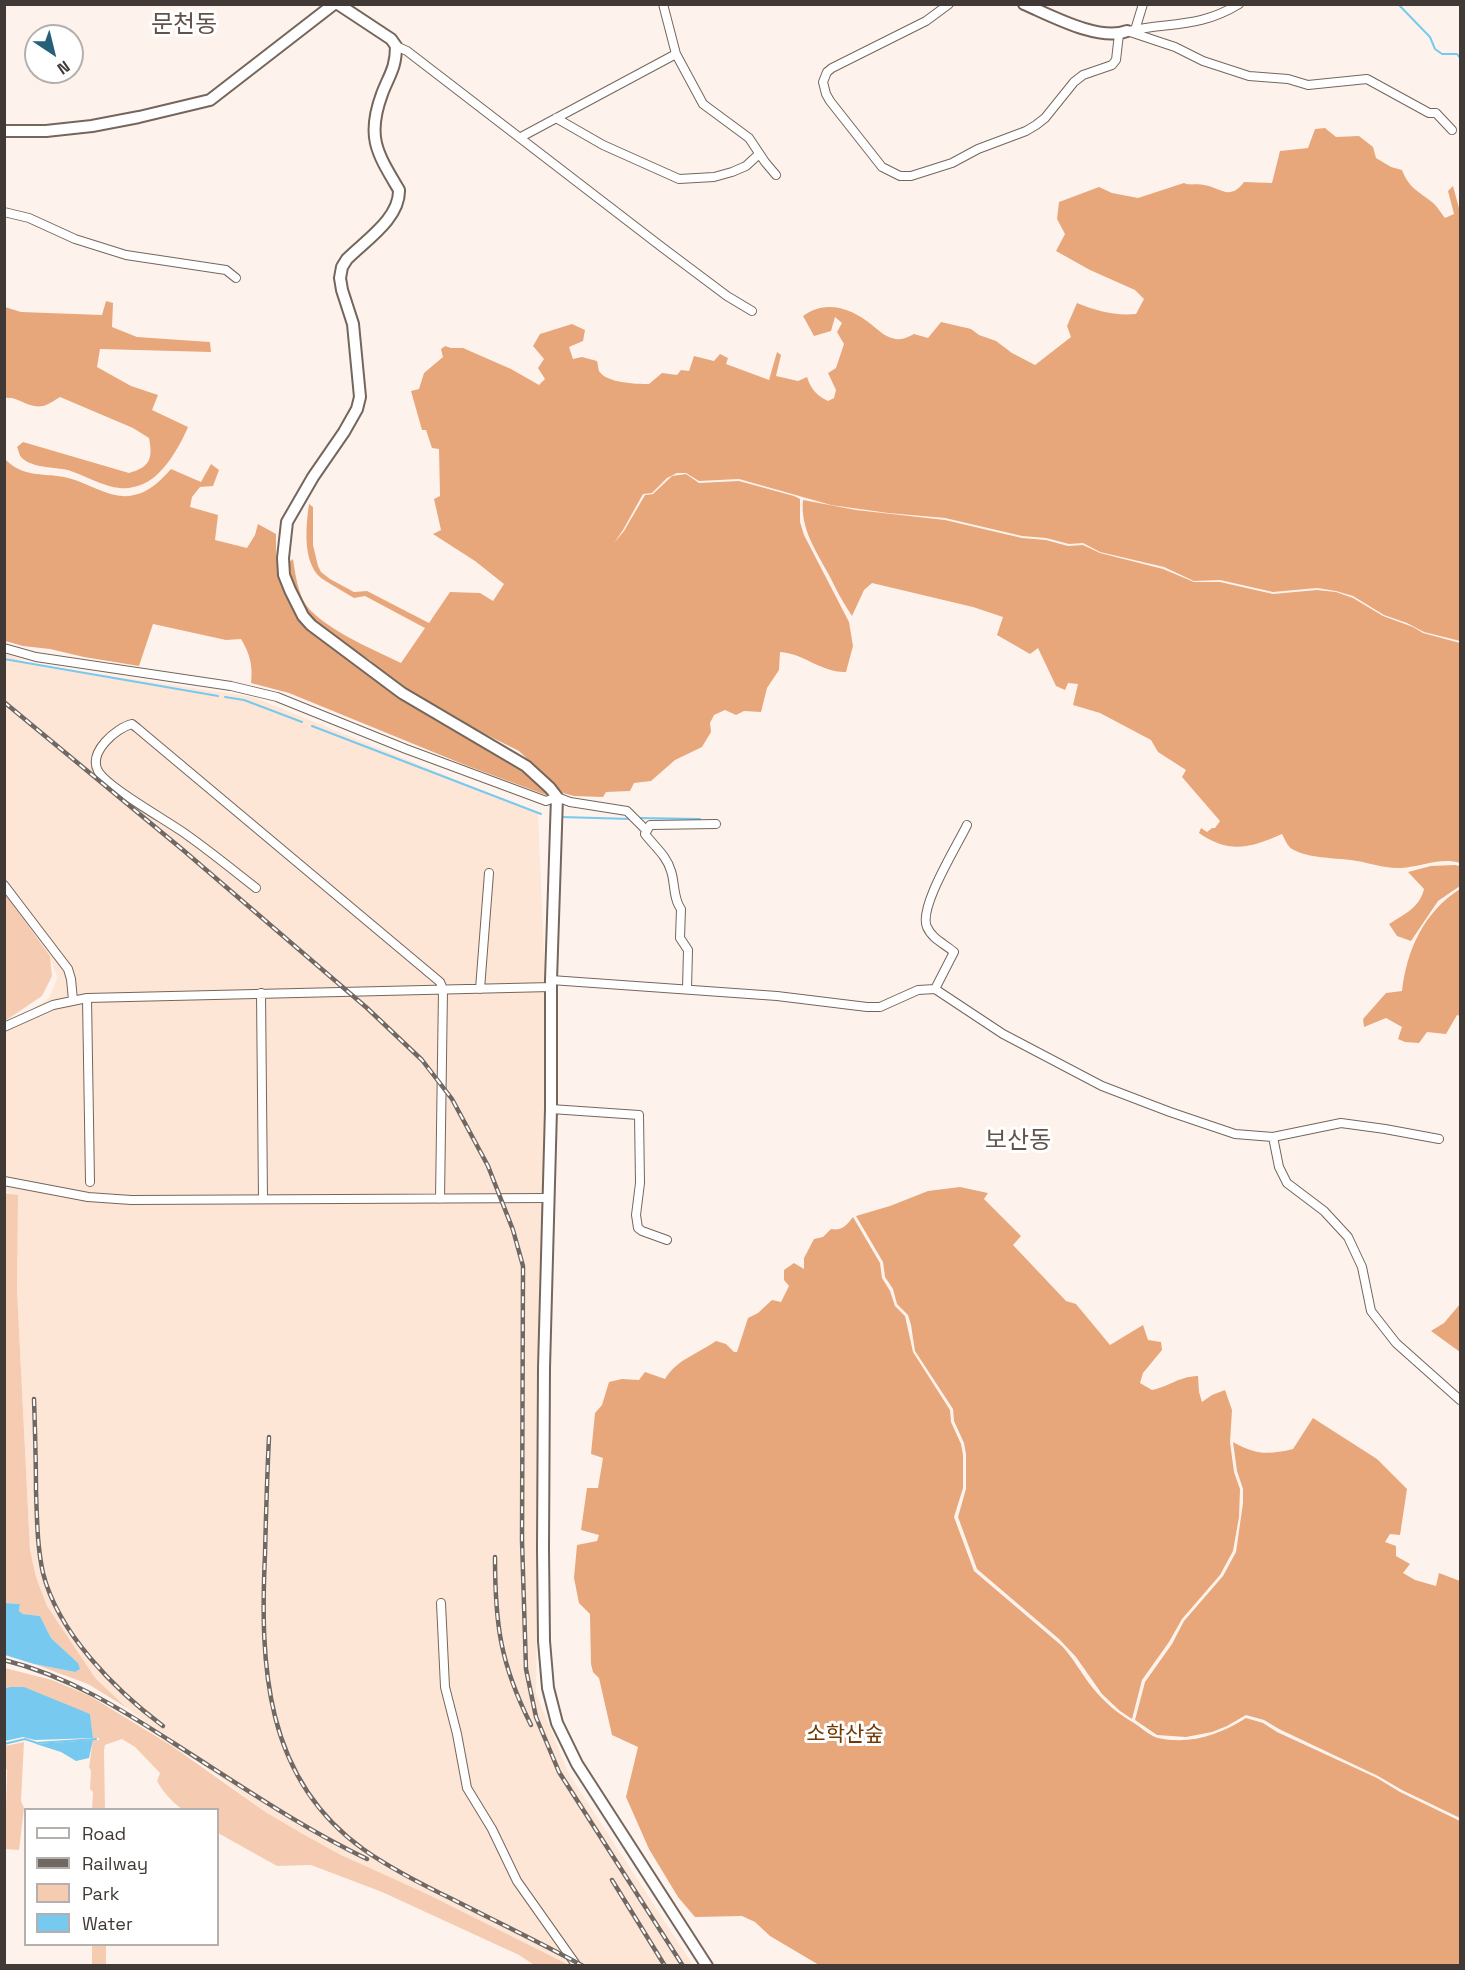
<!DOCTYPE html>
<html>
<head>
<meta charset="utf-8">
<style>
	body { margin:0 }
	#map { position:relative; width:1465px; height:1970px; overflow:hidden; background:#fef3ec; font-family:"Space Grotesk",sans-serif }
	canvas { display:block }
	.frame { position:absolute; inset:0; border:6px solid #403935; pointer-events:none }
	.legend { position:absolute; left:24px; top:1808px; width:195px; height:138px; box-sizing:border-box; background:#fff; border:2px solid #b3b0ae; margin:0; padding:8px 10px; list-style:none; font-size:18px; color:#403935 }
	.legend li { display:flex; align-items:center; gap:12px; height:30px }
	.legend b { width:30px; border:2px solid #b3b0ae }
	.north { position:absolute; left:24px; top:24px; width:60px; height:60px; box-sizing:border-box; background:#fff; border:2px solid #b3b0ae; border-radius:50%; rotate:145deg; font-size:16px; font-weight:700; line-height:24px; text-align:center; color:#403935 }
	.north::after { content:''; display:block; margin:auto; width:21px; height:27px; background:#255f78; clip-path:polygon(50% 0,100% 100%,50% 72%,0 100%) }
</style>
</head>
<body>
<div id="map">
<canvas width="1465" height="1970"></canvas>
<div class="frame"></div>
<ul class="legend">
<li><b style="height:8px;background:#fff"></b>Road</li>
<li><b style="height:8px;background:#706863"></b>Railway</li>
<li><b style="height:16px;background:#f5ccb1"></b>Park</li>
<li><b style="height:16px;background:#77c9ef"></b>Water</li>
</ul>
<div class="north">N</div>
</div>
<script>
const context = document.querySelector('canvas').getContext('2d');
context.lineJoin = 'round';
function paint(path, color) {
  context.fillStyle = color;
  context.fill(path, 'evenodd');
}
function stroke(path, color, width, dash) {
  context.strokeStyle = color;
  context.lineWidth = width;
  context.lineCap = dash ? 'butt' : 'round';
  context.setLineDash(dash || []);
  context.stroke(path);
}
function label(font, color, halo, rows, align = 'center') {
  context.font = font + ' "Space Grotesk","Noto Sans KR",sans-serif';
  context.lineWidth = 6;
  context.setLineDash([]);
  context.textBaseline = 'middle';
  context.strokeStyle = halo;
  context.fillStyle = color;
  for (const [text, x, y, turn = 0] of rows) {
    context.save();
    context.translate(x, y);
    context.rotate((+turn || 0) * Math.PI / 180);
    context.textAlign = isNaN(turn) ? turn : align;
    if (halo) context.strokeText(text, 0, 0);
    context.fillText(text, 0, 0);
    context.restore();
  }
}
const built = new Path2D(`
	M5 653 30 664 253 697 538 813 546 1000 536 1693 569 1774 693 1965H569L341 1855 303 1834 267 1813 127 1708 96 1679 47 1606 36 1577 30 1550 17 1290 18 1196 5 1191 4 1027 49 998 57 978 50 956 5 893Z`);
const green = new Path2D(`
	M5 893 50 956 52 976 42 996 5 1021Z
	M4 1193 18 1195 17 1290 30 1550 36 1577 47 1606 96 1679 127 1708 88 1684 34 1664 75 1672 79 1669 78 1663 51 1638 40 1616 23 1614 19 1611 20 1604 5 1603Z
	M5 1668 52 1680 90 1696 172 1746 267 1813 303 1834 341 1855 427 1894 569 1965H534L519 1955 382 1892 311 1865 277 1866 218 1833V1810L182 1809C172 1802 163 1792 157 1781L160 1773 135 1747 122 1739 105 1745 104 1750 105 1809H92L93 1792 90 1789 91 1771 89 1767 93 1740H99V1738H93L90 1714 10 1687 5 1688Z
	M24 1742 21 1801 24 1808 19 1850 5 1849 7 1770 5 1768V1746Z
	M92 1945H106V1965H92Z`);
const forest = new Path2D(`
	M1325 128 1336 137 1359 136 1373 147 1376 158 1391 167 1402 170C1409 188 1418 191 1432 202 1437 206 1441 213 1445 218L1454 214 1448 191 1453 186 1460 212V641L1424 632 1407 623 1384 615 1353 596 1336 591 1317 588 1273 592 1220 580 1194 581 1164 567 1100 552 1083 543 1069 544 1046 538 1022 536 945 518 888 513 831 505 739 479 699 481 686 473H677L667 478 652 493 643 494 623 530 614 543 624 531 645 495 653 494 672 476 686 474 699 483 739 481 794 496 800 499V522L804 535 849 622 853 646 846 672C822 673 803 653 780 652L779 670 767 688 761 712 744 711 736 715 725 710 714 715 710 723 711 732 702 747 675 760 651 781 634 783 630 791 606 792 603 797 574 796 563 793 519 751 485 734 414 695 382 672 370 660 347 646 310 618 302 608 292 581 289 562 293 559C295 572 297 587 303 600 315 625 376 651 401 663L425 628 365 596 354 598C343 591 331 585 321 578 302 562 306 526 309 504L313 507V545L318 566 321 572 330 579 354 592 367 591 429 623 450 592 480 593 493 601 504 584 475 561 433 534 441 530 434 499 440 496 439 449 432 448 426 430H422L411 391 419 389 424 373 443 357 441 349 445 346 451 348H463L511 369 539 385 545 379 538 368 544 359 533 346 540 334 572 324 585 330 583 341 569 347 573 359 582 357 597 361C598 364 598 368 599 371 606 383 636 384 649 384L662 373 677 375 681 370 689 371 694 356 714 361 720 354 728 358 726 364 769 380 777 352 781 355 776 376 798 381 807 377C811 389 816 395 828 401L834 398 836 390 828 373 836 368 844 344 837 332 842 323 835 317 831 331 814 336 803 316C825 299 852 308 872 325 879 331 887 338 896 339 903 340 908 337 914 334L928 338 941 322 971 329 979 335 996 341 1012 353 1035 365 1071 337 1067 326 1077 303C1097 311 1114 316 1136 314L1144 299 1135 290 1090 270 1056 251 1065 234 1057 219 1059 202 1099 187 1112 193 1138 198 1184 183C1191 186 1197 183 1204 185 1221 188 1230 201 1244 182L1272 183 1280 151 1308 148 1315 129Z
	M106 301 113 303 112 327 137 337 210 342 211 352 100 349 97 367 131 386 158 395 152 410 188 427C180 446 163 476 143 484 136 487 127 489 120 488 104 487 84 475 68 470 54 467 34 468 23 459 19 456 19 451 17 447L23 442 129 473C150 467 153 459 149 438L133 428 60 397C55 400 48 405 43 406 28 409 18 396 5 398V307L21 312 102 315Z
	M4 458C10 464 15 468 23 471 37 476 54 474 68 478 90 483 112 501 134 495 150 492 161 480 171 469L201 482 211 464 219 470 213 486 200 487 192 497 190 507 218 515 215 540 247 548 255 535 258 524 276 534C275 574 283 602 310 631L403 700 528 775 547 792 546 795 465 765 289 693 251 683C253 666 250 654 241 639L226 640 153 624 139 666 84 657 50 649 23 646 5 641Z
	M803 500 856 510 945 520 1022 538 1046 540 1068 546 1083 545 1100 553 1163 569 1194 582H1220L1273 594 1317 590 1336 592 1353 598 1383 616 1413 627 1423 633 1460 643V863C1440 857 1421 867 1401 868 1384 869 1368 862 1351 860 1334 858 1307 858 1292 849 1287 846 1285 839 1282 834 1250 848 1229 854 1199 833L1201 828 1207 832 1212 828H1215L1220 821 1182 777 1186 770 1158 752 1151 740 1100 713 1073 705 1078 684 1068 683 1065 690 1056 686 1038 648 1030 654 997 635 1003 617 973 607 872 583 864 590 852 616C843 603 836 589 829 575 816 551 800 528 803 500Z
	M1455 865 1460 866V886L1438 901 1411 941 1397 936 1389 924C1405 914 1420 907 1424 889L1408 872 1431 866Z
	M1460 889V1016L1457 1015 1446 1034 1427 1032 1419 1043 1405 1042 1398 1039 1402 1027 1386 1018 1364 1027 1363 1019 1386 993 1402 991C1407 949 1424 912 1460 889Z
	M960 1187 988 1193 984 1199 1021 1236 1013 1245 1066 1301 1076 1304 1110 1345 1143 1325 1148 1340 1161 1342 1162 1350 1143 1373 1140 1383 1152 1390C1171 1386 1177 1377 1198 1376L1199 1392 1202 1402 1212 1395 1225 1390 1232 1410 1230 1442 1234 1472 1240 1489 1239 1517 1233 1551 1220 1575 1182 1619 1169 1642 1142 1680 1132 1719 1120 1711 1102 1694 1076 1657 1059 1639 977 1569 958 1517 966 1489V1454L964 1443 954 1421 953 1409 915 1351 911 1325 908 1315 897 1304 893 1289 885 1277 883 1262 856 1216 890 1206 928 1191Z
	M853 1217 880 1263 882 1278 890 1291 895 1306 905 1316 913 1352 950 1410 951 1422 961 1444 963 1455V1488L954 1517 974 1571 1062 1646C1074 1659 1081 1673 1092 1687 1104 1702 1117 1713 1134 1723 1142 1728 1150 1736 1158 1738 1189 1745 1220 1735 1246 1718L1263 1723 1277 1732 1377 1778 1400 1792 1460 1821V1965H819L770 1936 755 1922 742 1916 695 1917 678 1897 649 1849 626 1797 638 1747 612 1735 599 1678 593 1672 591 1664 590 1614 579 1603 574 1578 577 1545 597 1541 599 1535 581 1530 587 1488H598L603 1458 591 1454 595 1413 602 1405 609 1382 622 1379 639 1380 645 1372 665 1379C677 1359 698 1354 716 1341L726 1344 734 1352H737L748 1318 758 1313 772 1300 781 1302 789 1286 784 1280V1270L794 1263 804 1269V1258L814 1239 823 1237 831 1229C842 1231 846 1226 853 1217Z
	M1460 1304V1352L1431 1331 1444 1323Z
	M1313 1418 1377 1459 1407 1489 1400 1535 1390 1534 1385 1542 1396 1546V1556L1410 1564 1403 1573 1415 1580 1436 1586 1439 1573 1460 1581V1818L1402 1790 1378 1776 1279 1729 1264 1720 1246 1715 1227 1726 1212 1732 1186 1737 1157 1735 1135 1720 1145 1682 1172 1644 1184 1621 1223 1576 1236 1552 1243 1503V1489L1237 1471 1233 1442C1256 1455 1268 1455 1293 1449Z`);
const water = new Path2D(`
	M5 1603 20 1604 19 1611 23 1614 40 1616 51 1638 78 1663 80 1669 75 1672 34 1664 5 1655Z
	M10 1687H24L90 1714 93 1738 35 1740 23 1737 5 1741V1688Z
	M93 1740 89 1758 76 1761 61 1752 36 1744Z`);
const stream = new Path2D(`
	M1398 4 1430 37 1435 49 1442 54H1457L1460 58
	M4 659 218 696
	M225 697 244 700 302 722
	M312 726 541 814
	M561 817 631 819
	M637 818 700 819
	M4 1744 25 1739 37 1743 96 1739`);
const street = new Path2D(`
	M663 4 676 54 703 104 749 138 765 162 776 175
	M949 4 926 21 832 68 827 72 823 82 826 94 830 101 882 167 900 176H911L952 163 978 149 1026 131 1036 125 1045 118 1074 82 1083 75 1112 65 1116 60 1119 34
	M1135 30 1143 4
	M1127 31 1175 47 1203 61 1249 76 1288 79 1308 85 1367 79 1429 113H1436L1452 130
	M1128 31C1170 22 1200 28 1239 4
	M396 46 407 51 663 248 727 296 752 311
	M556 118 603 145 679 179 714 177 732 172 746 166 759 154
	M521 137 676 54
	M4 212 29 218 75 239 126 255 226 270 236 278
	M4 648 36 657 231 686 277 697 406 749 546 801 557 797 570 802 627 811 646 830
	M4 885 68 969 71 979 73 1000
	M256 888C233 870 211 852 187 835 168 821 108 788 98 771 88 752 116 728 132 724L137 728 440 982 443 989 440 1199
	M551 980 777 996 867 1007H880L918 990 935 989 1003 1034 1102 1086 1170 1112 1235 1134 1273 1137 1341 1123 1385 1129 1439 1139
	M480 989 489 873
	M687 989 688 950 680 938 681 909C673 899 675 882 671 871 667 856 654 846 645 834L650 825 716 824
	M935 989 954 952C945 944 932 939 927 927 918 908 957 846 967 825
	M261 993 263 1199
	M87 998 90 1182
	M4 1027 53 1005 87 998 551 987
	M551 1109 639 1115 640 1183 636 1215 638 1228 642 1231 667 1240
	M1273 1137 1279 1167 1287 1183 1324 1211 1348 1237 1362 1267 1371 1311 1396 1343 1460 1400
	M4 1181 88 1197 131 1200 549 1198
	M441 1603 445 1687 457 1734 467 1788 492 1829 517 1881 577 1966`);
const secondary = new Path2D(`
	M338 4 391 39 396 46C396 69 389 75 382 94 366 137 377 153 399 190 400 218 366 240 347 259L342 267 340 278 342 290 353 324 360 397 357 409 344 432 313 477 287 522 283 558 284 575 290 590 303 616 311 625 402 693 526 766 550 788 557 797 551 980V1109L544 1368 543 1548 544 1641 548 1688 557 1723 577 1764 707 1966
	M1024 4C1050 15 1099 42 1127 31
	M4 131H46L92 126 139 117 210 100 334 4`);
const rail = new Path2D(`
	M4 702 183 850 367 1008 422 1060 452 1099 488 1166 513 1230 523 1266 522 1540 526 1669 536 1717 559 1772 683 1966
	M34 1399C35 1429 36 1460 36 1491 37 1518 37 1546 43 1573 58 1633 115 1690 163 1726
	M269 1437C267 1476 266 1515 265 1554 260 1665 264 1778 363 1849 391 1869 423 1885 454 1900 497 1922 541 1943 583 1966
	M495 1557C495 1624 500 1663 531 1725
	M4 1660C68 1676 121 1709 175 1744 238 1784 300 1827 367 1859
	M612 1880 665 1966`);
const parkNames = [
	["소학산숲",845,1735]
];
const quarterNames = [
	["문천동",184,25],
	["보산동",1018,1141]
];
paint(built, '#fee6d6');
paint(green, '#f5ccb1');
paint(forest, '#e8a67b');
paint(water, '#77c9ef');
stroke(stream, '#77c9ef', 2);
stroke(street, '#75665c', 10);
stroke(secondary, '#75665c', 14);
stroke(street, '#fff', 8);
stroke(secondary, '#fff', 10);
stroke(rail, '#706863', 4.5);
stroke(rail, '#fff', 2, [7]);
label('21px', '#733802', '#fff', parkNames);
label('24px', '#62534a', '#fff', quarterNames);
</script>
</body>
</html>
